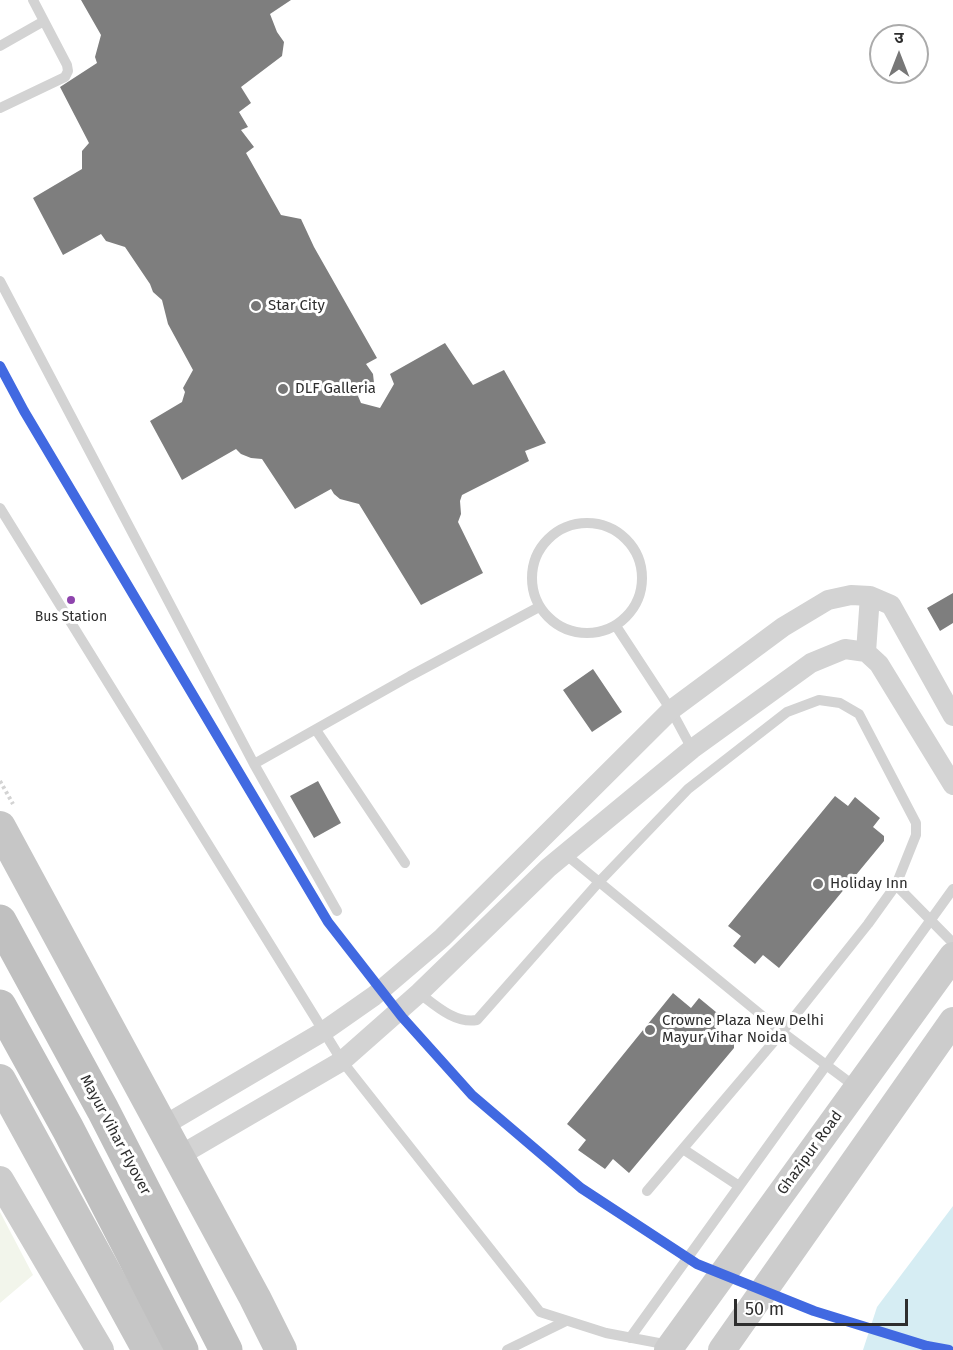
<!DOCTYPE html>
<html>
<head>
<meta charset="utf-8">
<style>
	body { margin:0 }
	#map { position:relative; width:953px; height:1350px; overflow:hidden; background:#fff; font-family:"Fira Sans","Noto Sans Devanagari",sans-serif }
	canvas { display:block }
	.north { position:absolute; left:869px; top:24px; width:60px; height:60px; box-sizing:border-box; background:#fff; border:2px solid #ababab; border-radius:50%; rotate:0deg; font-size:16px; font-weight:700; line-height:24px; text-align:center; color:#2e2e2e }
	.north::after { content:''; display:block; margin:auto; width:21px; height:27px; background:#777; clip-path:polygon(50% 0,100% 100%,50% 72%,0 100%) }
	.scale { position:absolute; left:734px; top:1299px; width:174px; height:27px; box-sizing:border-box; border:3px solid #2e2e2e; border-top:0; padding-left:8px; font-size:18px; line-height:21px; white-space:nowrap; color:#2e2e2e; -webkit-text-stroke:4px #fff; paint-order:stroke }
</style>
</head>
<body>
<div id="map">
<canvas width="953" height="1350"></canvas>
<div class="north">उ</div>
<div class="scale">50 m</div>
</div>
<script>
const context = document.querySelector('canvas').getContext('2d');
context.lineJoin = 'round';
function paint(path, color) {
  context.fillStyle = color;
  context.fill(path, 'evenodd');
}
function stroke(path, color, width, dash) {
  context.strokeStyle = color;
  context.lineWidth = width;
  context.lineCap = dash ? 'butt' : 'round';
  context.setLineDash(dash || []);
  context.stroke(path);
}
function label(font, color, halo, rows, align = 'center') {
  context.font = font + ' "Fira Sans",sans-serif';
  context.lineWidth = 6;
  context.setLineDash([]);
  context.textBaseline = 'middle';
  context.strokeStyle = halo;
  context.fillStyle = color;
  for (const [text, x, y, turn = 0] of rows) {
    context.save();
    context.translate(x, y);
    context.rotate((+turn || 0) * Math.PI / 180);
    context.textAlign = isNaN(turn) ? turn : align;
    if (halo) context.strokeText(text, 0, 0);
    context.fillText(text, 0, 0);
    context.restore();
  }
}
const green = new Path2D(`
	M0 1212 33 1275 0 1303Z`);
const water = new Path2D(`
	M953 1206V1350H863L877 1307Z`);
const building = new Path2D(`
	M81 0H291L270 14 277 32 284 42 282 56 241 87 251 103 239 112 248 127 241 130 254 147 246 153 281 215 301 219 314 247 377 358 366 364 373 374 374 383 358 396 361 403 380 408 394 384 390 374 445 343 473 385 504 370 546 443 525 451 529 461 462 495 460 501 461 514 458 522 483 573 421 605 359 504 340 499 334 494 331 489 295 509 262 459 251 458 241 454 236 449 182 480 150 421 182 402 185 392 183 388 193 370 168 324 162 300 153 292 150 284 125 247 106 241 101 234 63 255 33 198 82 169V151L89 143 60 87 97 63 95 57 101 35Z
	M953 593V623L940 631 927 608Z
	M593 669 622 712 592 732 563 690Z
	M318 781 341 823 314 838 290 796Z
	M835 796 848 806 855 797 880 818 873 827 884 836V841L779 968 763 955 755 964 733 946 741 936 728 926Z
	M673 993 691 1008 699 998 722 1017 714 1027 734 1043V1048L629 1173 613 1159 605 1169 578 1150 586 1140 567 1124Z`);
const path = new Path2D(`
	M0 781 13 804`);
const lane = new Path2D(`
	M0 46 44 21
	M0 108 65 77 68 71 67 65 33 0
	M0 281 254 764 337 911
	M0 508 342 1061 540 1312 606 1333 669 1345
	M532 578a55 55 0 1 1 110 0a55 55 0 1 1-110 0Z
	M616 626 671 710 692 749
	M316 730 405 863
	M254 764 410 676 539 607
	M565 854 782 1032 857 1088
	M896 885 953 943
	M419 993C435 1005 455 1024 477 1020L598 883 688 789 787 712 819 700 840 703 859 714 916 823V835L896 885 868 924 782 1032 647 1191
	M683 1149 739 1186
	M630 1338 953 889
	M507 1350 566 1321`);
const street = new Path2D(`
	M866 652 870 596
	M163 1126 324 1031 374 996 442 938 671 710 783 627 828 600 851 595 870 596 891 605 953 716
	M179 1156 342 1061 419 993 548 868 692 749 811 663 845 649 866 652 879 664 953 785`);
const secondary = new Path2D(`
	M0 1180 100 1350
	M668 1350 953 956
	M722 1350 953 1021`);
const primary = new Path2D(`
	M0 827 255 1298 281 1350
	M0 1080 148 1350`);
const highway = new Path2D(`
	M0 921 103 1110 226 1350
	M0 1006 68 1129 182 1350`);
const metro1 = new Path2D(`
	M0 366 24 411 328 922 402 1017 472 1095 581 1188 697 1264 814 1311 927 1346 949 1350`);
const markers = [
	[256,306,6,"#777"],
	[283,389,6,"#777"],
	[71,600,5,"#8e44ad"],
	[818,884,6,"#777"],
	[650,1030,6,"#777"]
];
const busNames = [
	["Bus Station",71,617]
];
const poiNames = [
	["Star City",268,306],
	["DLF Galleria",295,389],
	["Holiday Inn",830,884],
	["Crowne Plaza New Delhi",662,1021],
	["Mayur Vihar Noida",662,1038]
];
const streetNames = [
	["Mayur Vihar Flyover",115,1135,62],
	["Ghazipur Road",810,1153,-54]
];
paint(green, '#f2f5eb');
paint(water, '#d6edf3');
paint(building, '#7e7e7e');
stroke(path, '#d3d3d3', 4, [3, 3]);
stroke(lane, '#d3d3d3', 10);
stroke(street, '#d3d3d3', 20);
stroke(secondary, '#ccc', 28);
stroke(primary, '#c6c6c6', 32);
stroke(highway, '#c0c0c0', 33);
stroke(metro1, '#4169e1', 10);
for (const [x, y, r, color] of markers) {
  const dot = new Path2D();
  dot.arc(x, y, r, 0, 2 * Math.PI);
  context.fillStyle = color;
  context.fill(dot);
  stroke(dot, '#fff', 2);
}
label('14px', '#2e2e2e', '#fff', busNames);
label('15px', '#2e2e2e', '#fff', poiNames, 'left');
label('15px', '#2e2e2e', '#fff', streetNames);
</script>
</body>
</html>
